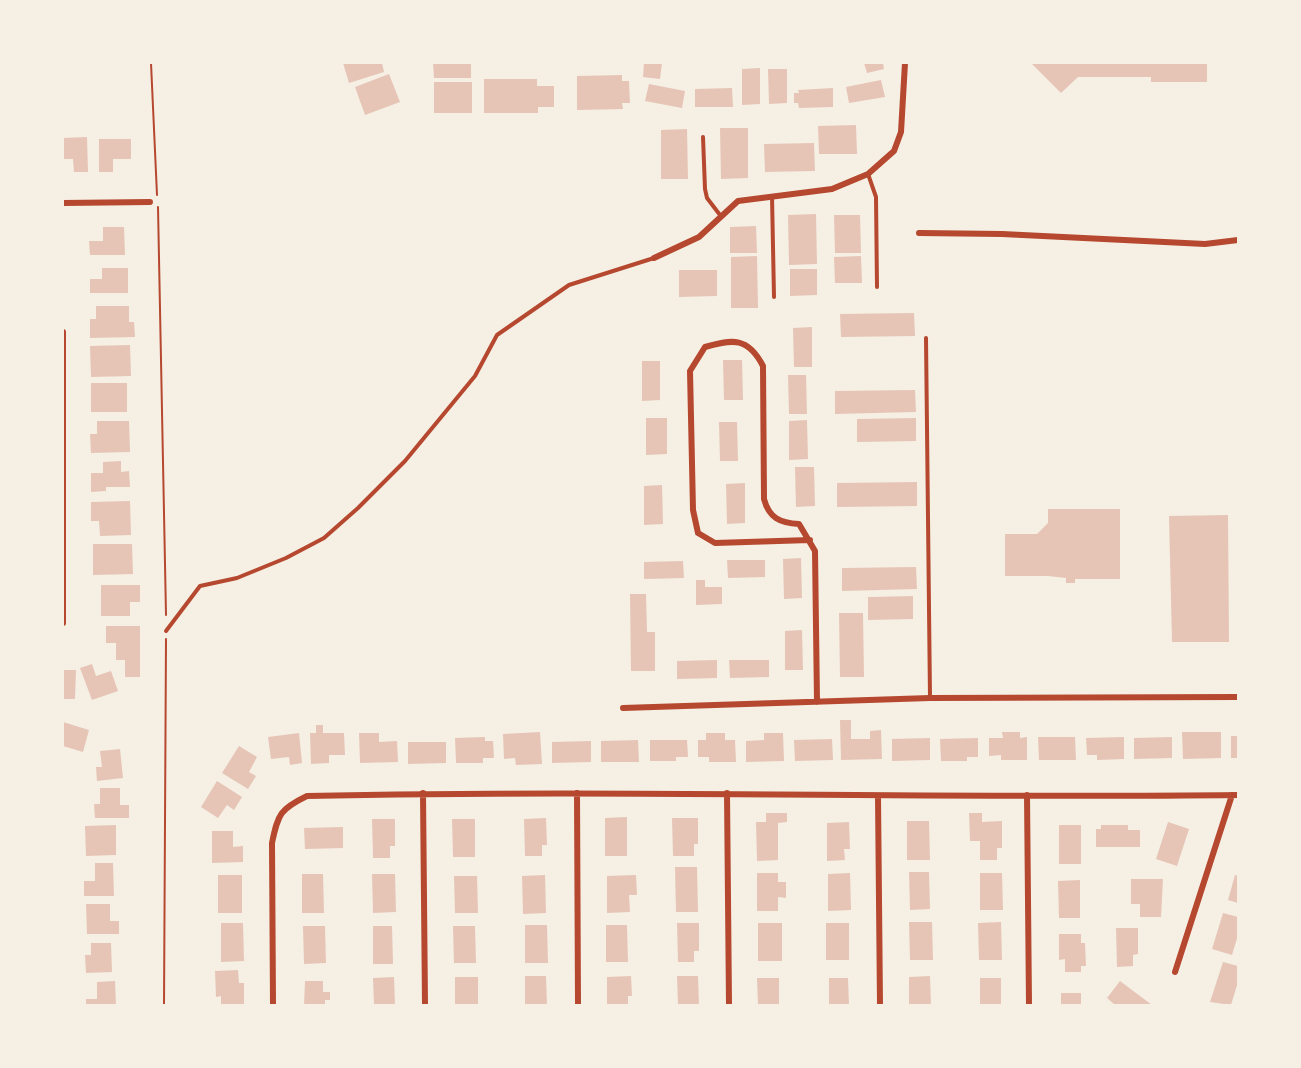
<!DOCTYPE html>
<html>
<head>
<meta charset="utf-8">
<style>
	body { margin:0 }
	#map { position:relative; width:1301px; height:1068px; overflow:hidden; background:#f6efe4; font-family:"Noto Sans",sans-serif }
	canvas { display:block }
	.frame { position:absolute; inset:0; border:64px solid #f6efe4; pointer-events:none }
</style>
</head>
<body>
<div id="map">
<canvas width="1301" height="1068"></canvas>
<div class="frame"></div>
</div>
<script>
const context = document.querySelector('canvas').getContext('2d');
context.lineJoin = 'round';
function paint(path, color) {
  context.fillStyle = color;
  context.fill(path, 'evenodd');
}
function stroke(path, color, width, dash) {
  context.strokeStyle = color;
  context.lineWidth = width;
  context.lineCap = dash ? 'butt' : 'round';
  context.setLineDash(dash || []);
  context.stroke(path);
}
const building = new Path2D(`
	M343 63H382L384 72 349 83Z
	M433 63H471V78H434Z
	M644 63H662L660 79 643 77Z
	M864 63H883L884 69 867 73Z
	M1031 63H1207V82H1151V77H1078L1061 93Z
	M760 68V104L742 105V69Z
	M768 69H787V103L769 104Z
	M389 74 400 102 365 115 355 87Z
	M622 75V81H629L630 103H622L623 109 577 110V76Z
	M484 79H537V86H554V107H538V113H484Z
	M881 80 885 97 849 103 846 87Z
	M434 82H472V113H434Z
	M649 84 685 91 682 108 645 101Z
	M732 88 733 107H695V89Z
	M833 88V107L799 108 798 103H794V93H799L798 90Z
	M856 125 857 154H819L818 126Z
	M720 128H748V178L721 179Z
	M687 129 688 179H661V130Z
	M87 137 88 172H74L73 159H63V138Z
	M99 139H131V159H113V172H99Z
	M814 143 815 171 765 172 764 144Z
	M816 214 817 264 789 265 788 215Z
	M834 215H860L861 253H835Z
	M756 226 757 253H730V227Z
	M103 227H124L125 255H90L89 241H103Z
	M757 256 758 308H731V257Z
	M861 256 862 283H835L834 257Z
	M102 268H128V293H90V279H102Z
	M790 269H817V295L790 296Z
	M679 270H717V296L679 297Z
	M96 306H129V322H134L135 337 90 338V319H96Z
	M914 313 915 336 841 337 840 314Z
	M812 327V367H794L793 328Z
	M130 345 131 376 91 377 90 346Z
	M723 360H742L743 400H724Z
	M642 361H660V400L642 401Z
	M788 375H806L807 414H789Z
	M91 383H127V412H91Z
	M915 390 916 412 835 414V391Z
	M646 418H667V454L646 455Z
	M916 418V441L857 442V419Z
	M807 420 808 459 789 460V421Z
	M97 421H129L130 452 91 453 90 434H97Z
	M719 422H737L738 461H720Z
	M121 461V472L129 471 130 487H106V491L91 492V473H103V462Z
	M795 467H814L815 506 796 507Z
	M917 482V506L837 507V483Z
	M745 483V523L727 524 726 484Z
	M662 485 663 524 644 525V486Z
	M130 501 131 535 100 536 99 521H91V502Z
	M1048 509H1120V579H1075V583H1066V578L1048 576H1005V534H1037L1048 523Z
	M1228 515 1229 642H1172L1169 516Z
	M93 544H132L133 574 93 575Z
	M801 558 802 598 784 599 783 559Z
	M727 560H765V577L728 578Z
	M683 561 684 578 644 579V562Z
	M916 567 917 589 842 591V568Z
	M696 580H705V587H722V604L696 605Z
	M101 585H140V602H130V616H101Z
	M630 594H646L647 632H655V671H631Z
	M913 596V619L868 620V597Z
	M839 613H863L864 677H840Z
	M106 626H140V677H125V660H116V643H106Z
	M802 630 803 670H785V631Z
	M717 660V678L677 679V661Z
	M729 660H769V677L730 678Z
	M92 664 96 676 111 671 118 691 92 700 80 668Z
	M63 670H76L75 699H63Z
	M840 720H851V739H870V731L881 730 882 759 841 760Z
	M63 722 89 730 83 752 63 746Z
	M316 725H323V733H344L345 755H329V763L311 764 310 733H316Z
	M540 732 542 764 516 765 515 758 504 759 503 734Z
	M1002 732H1020V738L1027 737V760H1001V755L989 756V738H1003Z
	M1182 732H1221V758L1183 759Z
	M299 733 302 763 290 765 289 757 271 759 268 737Z
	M359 733H379V742L397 741 398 762 360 763Z
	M706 733H725V740H735L736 762H709V757H698V740H706Z
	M764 733H783L784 761 746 762V741L764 740Z
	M1231 736H1238V758H1231Z
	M485 737V741H493L494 758H483V763H456L455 738Z
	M1038 737H1075L1076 760H1039Z
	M1124 737V759L1097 760V755H1087L1086 738Z
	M1172 737V758L1134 759V738Z
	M930 738V760L892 761V739Z
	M978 738V757H967V761H941L940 739Z
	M832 739 833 760 795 761 794 740Z
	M638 740 639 762H601V741Z
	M650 740H687L688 757H676V761H650Z
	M591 741V762L552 763V742Z
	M408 742H446V763L408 764Z
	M239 746 257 757 249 772 256 776 248 789 222 773Z
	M120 749 123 778 97 781 96 767H102L100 751Z
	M217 781 242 797 234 810 227 805 218 818 201 807Z
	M100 788H120V805H129V818H95L94 804H100Z
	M766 813H787V822L778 823V860L757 861 756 822H766Z
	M969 813H982V822L1002 821V848H997V860H980V841H970Z
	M627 817V856H605V818Z
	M546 818 547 845H542V856H525L524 819Z
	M672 818H698V844H694V856H673Z
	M372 819H395V846H390V858H373Z
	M452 819H475V857H453Z
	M907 821H929L930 860H907Z
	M849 822 850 849H844L845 860 827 861V823Z
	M1168 822 1189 829 1177 866 1156 859Z
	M116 825V855L86 856 85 826Z
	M1059 825H1081V864H1059Z
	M1101 825H1128V830H1140V847H1096V829H1101Z
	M343 827V848L305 849 304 828Z
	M212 831H233V847L243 846V862L212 863Z
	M95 863H113L114 896H84V881H95Z
	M675 867H697L698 912H676Z
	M909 872H929L930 909 910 910Z
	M757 873H778V882H786V898L778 897V911H757Z
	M850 873 851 910 828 911V874Z
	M980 873H1002L1003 910H980Z
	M302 874H323L324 913H302Z
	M372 874H395L396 912 373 913Z
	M218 875H242V913H218Z
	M545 875 546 913 523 914 522 876Z
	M636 875 637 895H629L630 912 607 913V876Z
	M1235 875 1238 876V903L1228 900Z
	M454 876H477L478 913H455Z
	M1131 879H1163L1161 917H1140V904H1131Z
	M1080 880V918H1059L1058 881Z
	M86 904H110V921H119V934H87Z
	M1223 913 1238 917V935L1232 955 1212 949Z
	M909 922H932L933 960H910Z
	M1001 922 1002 960H979L978 923Z
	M221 923H243L244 961 221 962Z
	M677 923H699V951H694V962H678Z
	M758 923H782V961H758Z
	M826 923H849V960H826Z
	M525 925H547L548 963H525Z
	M606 925H627L628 962H606Z
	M303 926H325L326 963 304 964Z
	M373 926H392L393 964H373Z
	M453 926H475L476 963H454Z
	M1116 928H1138V954L1133 955V966L1117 967Z
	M1059 934H1081V943H1085L1086 966H1081V972H1065V959L1059 960Z
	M91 943H111L112 972 86 973 85 955H91Z
	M1223 962 1238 966V982L1231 1005 1210 1002Z
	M238 970 239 983H244V1005H221V996L216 997 215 971Z
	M525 976H546L547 1005H525Z
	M631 976 632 996H628V1005H607V977Z
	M677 976H698L699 1005H678Z
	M930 976 931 1005H909V977Z
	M394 977 395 1005H374L373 978Z
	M455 977H478V1005H455Z
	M757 978H779V1005H758Z
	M829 978H848L849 1005H829Z
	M980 978H1001V1005H980Z
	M115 981 116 1005H86V999H97V982Z
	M305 981H323V992H330V1000H325V1005H304Z
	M1120 981 1152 1005H1115L1107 998Z
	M1061 993H1081V1005H1061Z`);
const path = new Path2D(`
	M151 63 157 195
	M158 207 166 615
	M164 1005 166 639`);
const service = new Path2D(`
	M703 137 705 189 707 198 720 215
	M868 174 876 197 877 287
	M772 196 774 297
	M926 338 930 698
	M166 631 200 586 237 578 286 558 324 538 358 508 405 461 475 376 497 335 569 285 654 258`);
const minor = new Path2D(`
	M63 203 150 202
	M919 233 1002 234 1205 244 1238 240
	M654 258 699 237 738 201 832 189 868 174 894 151 901 132 905 63
	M63 332V623
	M810 540 715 543 698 533 693 510 690 371 705 347C733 339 748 337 763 366L764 499C769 518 780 523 799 524L815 551 817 702
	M623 708 930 698 1238 697
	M423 793 425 1005
	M577 793 578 1005
	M727 793 729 1005
	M1027 795 1029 1005
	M878 796 880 1005
	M1175 972 1232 795
	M273 1005 272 843C278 814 280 809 307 796 617 789 928 799 1238 795`);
paint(building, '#e6c5b7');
stroke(path, '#b5482f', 2);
stroke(service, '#b5482f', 4);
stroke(minor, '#b5482f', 6);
</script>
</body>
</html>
